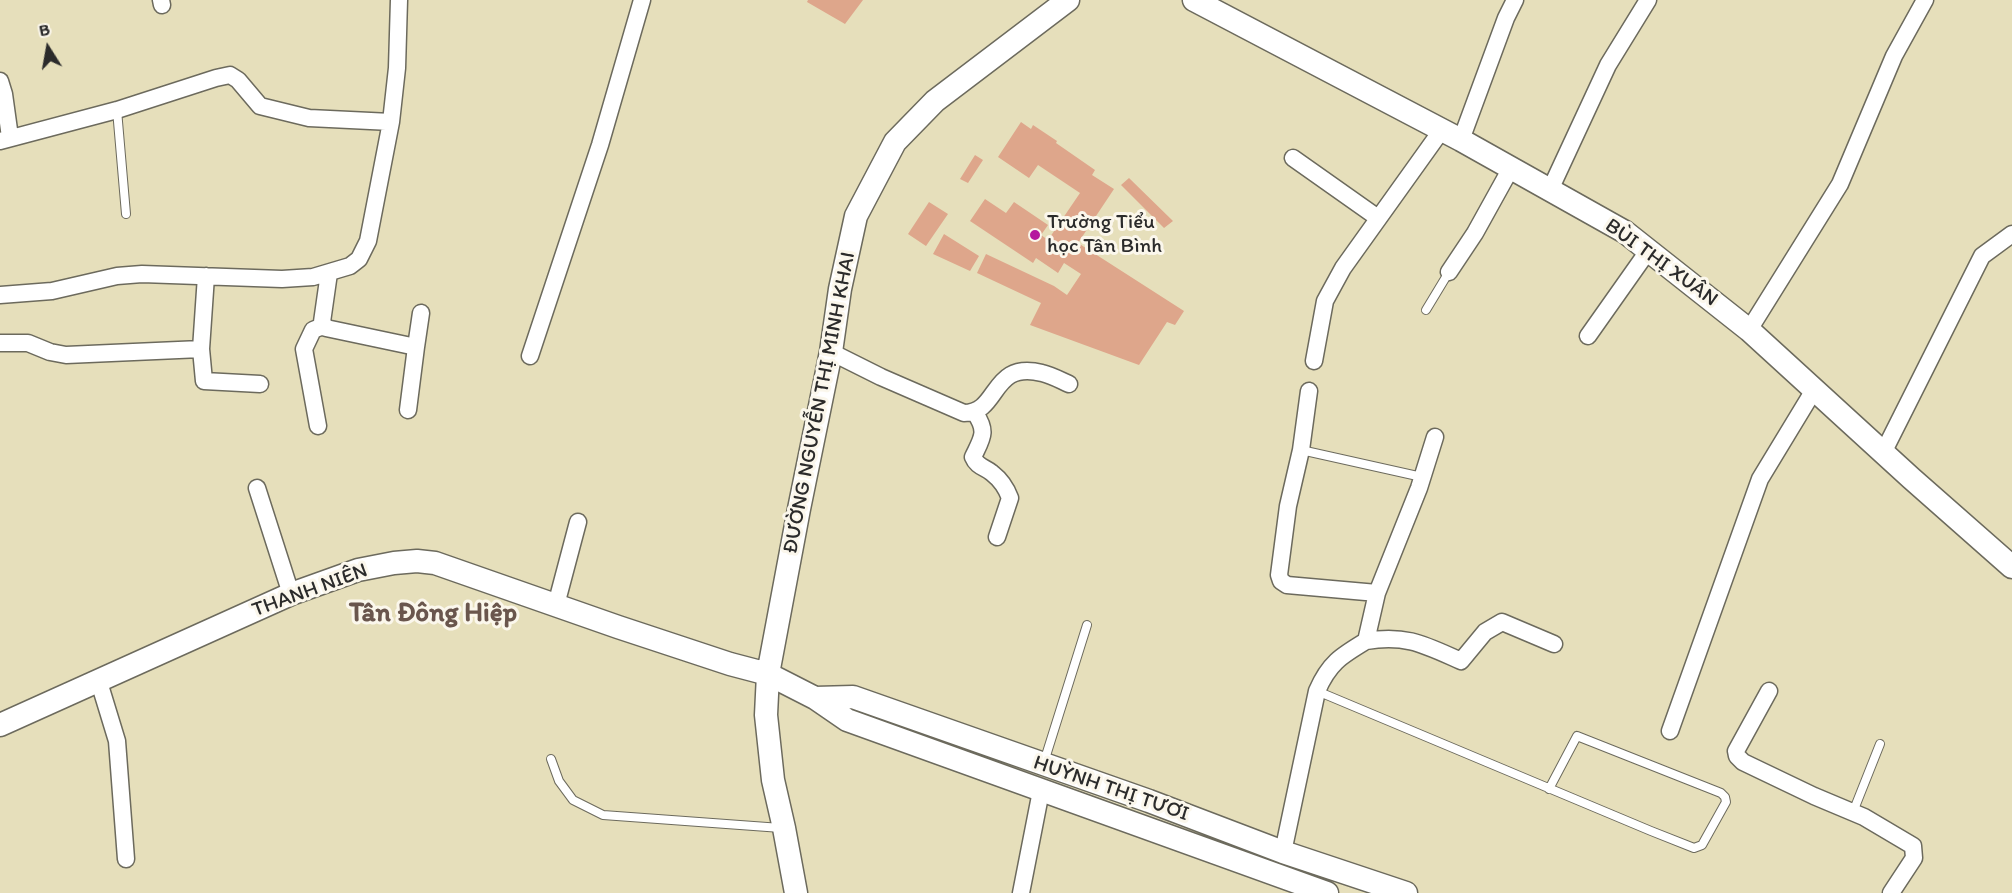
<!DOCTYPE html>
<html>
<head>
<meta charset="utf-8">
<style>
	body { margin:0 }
	#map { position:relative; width:2012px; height:893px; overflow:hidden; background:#e6dfbb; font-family:Itim,sans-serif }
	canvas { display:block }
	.north { position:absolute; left:18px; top:18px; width:60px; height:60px; -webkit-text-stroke:4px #fbf7ec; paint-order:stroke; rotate:349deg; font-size:16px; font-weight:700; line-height:24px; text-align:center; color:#2b2b2b }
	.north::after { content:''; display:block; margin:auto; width:21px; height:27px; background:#2b2b2b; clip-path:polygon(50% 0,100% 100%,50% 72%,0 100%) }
</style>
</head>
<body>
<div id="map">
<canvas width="2012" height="893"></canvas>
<div class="north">B</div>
</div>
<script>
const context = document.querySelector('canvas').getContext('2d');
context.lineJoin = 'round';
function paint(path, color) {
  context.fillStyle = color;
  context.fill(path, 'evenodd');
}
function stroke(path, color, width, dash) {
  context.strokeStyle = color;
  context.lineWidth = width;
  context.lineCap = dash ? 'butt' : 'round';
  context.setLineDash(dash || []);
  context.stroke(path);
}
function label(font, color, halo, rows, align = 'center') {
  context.font = font + ' Itim,sans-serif';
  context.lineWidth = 6;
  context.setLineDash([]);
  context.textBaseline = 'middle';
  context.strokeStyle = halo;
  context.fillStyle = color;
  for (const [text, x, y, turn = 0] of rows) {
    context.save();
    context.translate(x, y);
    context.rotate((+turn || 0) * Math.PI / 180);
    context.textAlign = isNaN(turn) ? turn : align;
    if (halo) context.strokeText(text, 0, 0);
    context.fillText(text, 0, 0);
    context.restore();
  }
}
const building = new Path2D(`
	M808 0H863L845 24 807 2Z
	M1021 122 1031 129 1033 125 1057 141 1056 143 1095 170 1092 175 1114 189 1078 243 1184 311 1175 325 1167 322 1139 365 1030 325 1041 303 977 273 986 254 1054 286 1067 295 1081 274 1064 263 1058 273 1036 258 1033 263 970 221 985 199 1006 213 1014 202 1048 225 1041 235 1048 240 1080 193 1038 165 1029 178 998 157Z
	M975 155 983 160 968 183 960 179Z
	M1129 178 1173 221 1164 228 1121 185Z
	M929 202 948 214 926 246 908 234Z
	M944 234 979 256 970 271 933 254Z`);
const lane = new Path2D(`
	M117 110 126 214
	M1426 310 1449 272
	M1301 450 1422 477
	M1317 691 1651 831 1694 848 1702 845 1726 802 1725 797 1721 793 1577 736 1549 789
	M551 759 559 781 573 800 603 815 781 828
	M1044 762 1087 625
	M1853 812 1880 744`);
const street = new Path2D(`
	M161 0 162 5
	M0 81 4 94 10 137
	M1461 140 1506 18 1515 0
	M0 141 117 110 216 78 230 75 238 80 260 106 309 118 391 122
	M1293 158 1378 218
	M1550 190 1608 65 1648 0
	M1449 272 1475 233 1511 168
	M329 273 322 322 326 328 416 347 421 313
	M206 276 201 349 204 381 260 384
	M0 295 52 291 117 276 142 274 282 279 313 277 350 266 359 259 368 241 391 122 397 68 399 0
	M1749 330 1840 184 1894 56 1925 0
	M1588 336 1648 251
	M0 343H28L50 352 66 355 201 349
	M831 352 881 377 964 413C1000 413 990 360 1042 373 1051 375 1060 380 1069 384
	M530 356 600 145 642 0
	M1314 361 1325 301 1343 268 1441 131
	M408 410 416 347
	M975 413C988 432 982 438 973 457 977 467 985 467 992 473 1001 480 1006 487 1010 498L997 537
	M318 426 304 349 313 330 323 326
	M1883 453 1982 256 2012 234
	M257 488 291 594
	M1377 593 1419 488 1435 437
	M556 605 578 522
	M1366 641C1406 634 1425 645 1461 661L1485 632 1502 622 1554 644
	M99 682 117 741 126 859
	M1769 691 1736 751 1737 756 1743 762 1814 796 1864 817 1913 846 1914 858 1891 893
	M1670 731 1760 479 1814 390
	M1283 852 1317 691C1329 663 1341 656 1366 641L1377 593 1287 585 1281 581 1279 575 1288 506 1301 450 1309 391
	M1021 893 1041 791`);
const secondary = new Path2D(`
	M1194 0 1461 140 1625 232 1749 330 1911 478 2012 567
	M815 698 853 697 1149 801 1283 852 1406 893
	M0 725 291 594 358 570 394 563 417 561 435 563 618 627 730 664 768 674 815 698 847 720 1327 893
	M796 893 784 828 773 780 766 715 768 674 799 509 831 352 840 289 856 216 895 142 935 101 1068 0`);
const markers = [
	[1035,235,6,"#b5179e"]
];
const poiNames = [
	["Trường Tiểu",1047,223],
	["học Tân Bình",1047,247]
];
const streetNames = [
	["BÙI THỊ XUÂN",1661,263,36],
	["ĐƯỜNG NGUYỄN THỊ MINH KHAI",820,403,-79],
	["THANH NIÊN",310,591,-20],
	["HUỲNH THỊ TƯƠI",1111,789,19]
];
const districtNames = [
	["Tân Đông Hiệp",433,614]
];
paint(building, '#dea68b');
stroke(lane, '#6c6a5d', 10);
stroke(street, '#6c6a5d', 19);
stroke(secondary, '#6c6a5d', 25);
stroke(lane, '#fff', 8);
stroke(street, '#fff', 16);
stroke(secondary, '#fff', 22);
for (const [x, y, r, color] of markers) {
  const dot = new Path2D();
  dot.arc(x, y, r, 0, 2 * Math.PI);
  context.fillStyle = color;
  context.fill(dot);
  stroke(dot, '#fbf7ec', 2);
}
label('21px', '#2b2b2b', '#fbf7ec', poiNames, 'left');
label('21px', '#2b2b2b', '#fbf7ec', streetNames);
label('bold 27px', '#6a564d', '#fbf7ec', districtNames);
</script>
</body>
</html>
